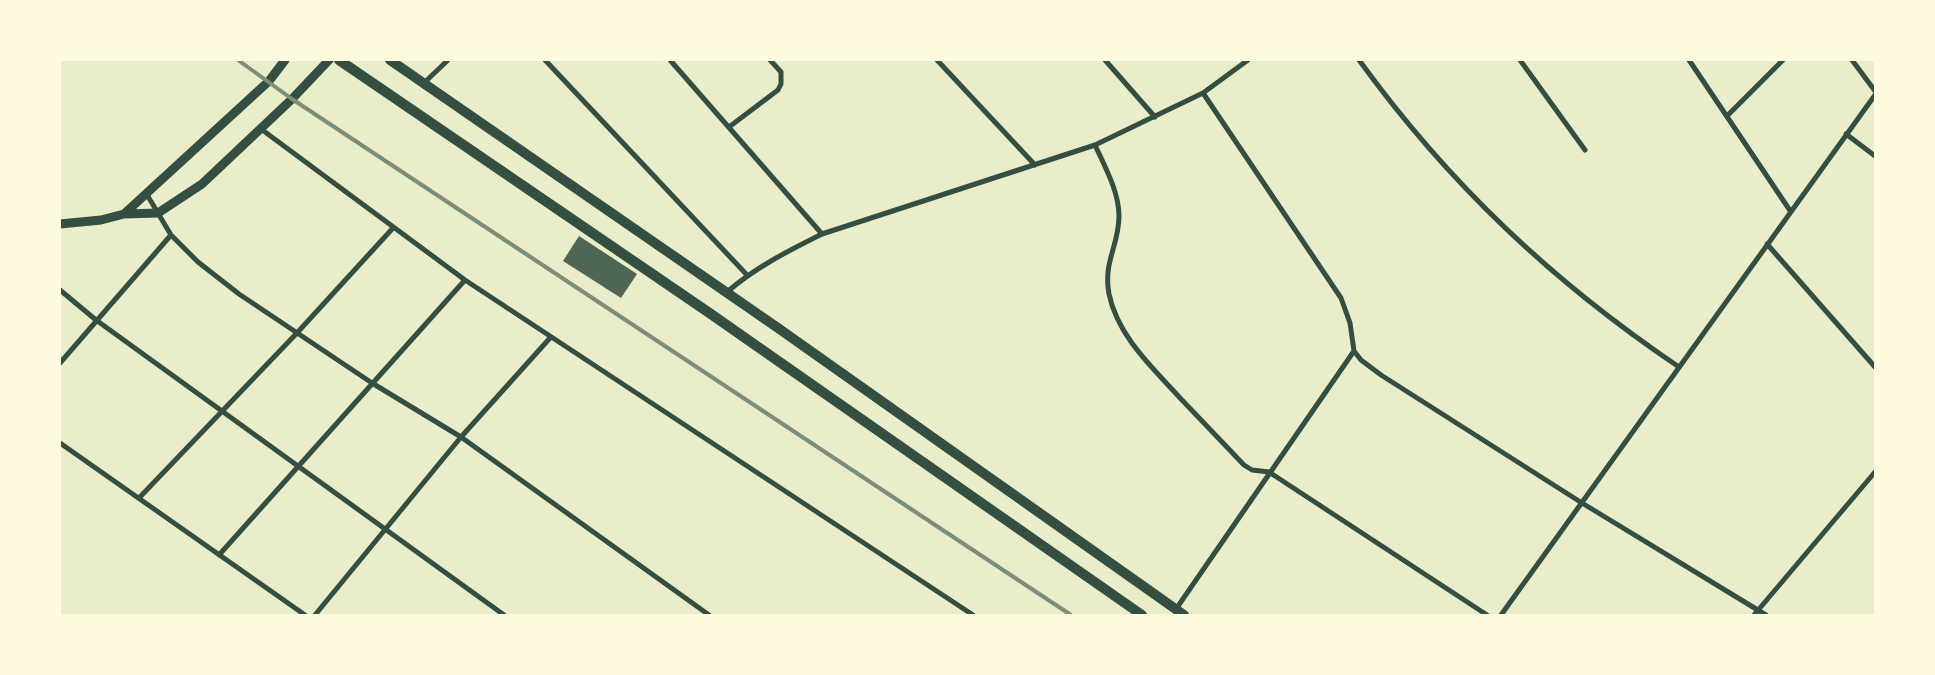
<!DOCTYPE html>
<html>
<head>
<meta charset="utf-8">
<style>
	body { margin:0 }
	#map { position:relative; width:1935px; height:675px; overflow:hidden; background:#e9edc9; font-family:"IBM Plex Sans",sans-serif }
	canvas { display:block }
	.frame { position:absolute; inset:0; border:61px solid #fefae0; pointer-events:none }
</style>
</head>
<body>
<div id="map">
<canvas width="1935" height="675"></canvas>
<div class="frame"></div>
</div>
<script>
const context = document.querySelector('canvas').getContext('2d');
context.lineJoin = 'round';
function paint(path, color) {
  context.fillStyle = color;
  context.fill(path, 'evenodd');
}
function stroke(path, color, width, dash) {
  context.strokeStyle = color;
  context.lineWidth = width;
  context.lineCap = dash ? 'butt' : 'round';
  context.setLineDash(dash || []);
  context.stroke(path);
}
const building = new Path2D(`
	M579 236 637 274 621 298 563 261Z`);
const minor = new Path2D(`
	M545 60 747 275
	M670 60 822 234
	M937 60 1035 165
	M1105 60 1155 117
	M1359 60C1449 184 1553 282 1679 367
	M1520 60 1585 150
	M1689 60 1791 212
	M1852 60 1875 91
	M424 83 448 60
	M1203 93 1341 298 1350 323 1354 351
	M1727 116 1783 60
	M729 127 778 90 781 84V72L770 60
	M261 129 465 280 973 615
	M1846 134 1875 156
	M1095 145C1105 167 1119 192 1119 216 1119 246 1103 261 1109 294 1118 337 1153 368 1181 399 1202 421 1223 443 1244 465L1252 470 1269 472 1487 615
	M146 193 171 235 198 262 239 294 372 383 461 437 709 615
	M1767 244 1875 367
	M60 290 96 320 504 615
	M727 292C756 267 788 251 822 234L1095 145 1203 93 1248 60
	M1354 351 1361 360 1381 375 1582 503 1766 615
	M60 363 171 235
	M60 443 305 615
	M139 498 296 334 393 228
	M219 555 465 280
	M1176 609 1354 351
	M315 615 461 437 550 338
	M1501 615 1875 95
	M1754 615 1875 472`);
const tertiary = new Path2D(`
	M124 214 269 81 285 60
	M60 224 101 220 124 214 158 213 202 184 292 99 329 60`);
const secondary = new Path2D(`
	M339 60 708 312 1142 615
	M390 60 778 328 1184 615`);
const rail = new Path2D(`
	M238 60 292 99 1071 615`);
paint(building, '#4f6655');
stroke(minor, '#344e41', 5);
stroke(tertiary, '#344e41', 9);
stroke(secondary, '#344e41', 10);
stroke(rail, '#7c8e77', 4);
</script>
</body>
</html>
